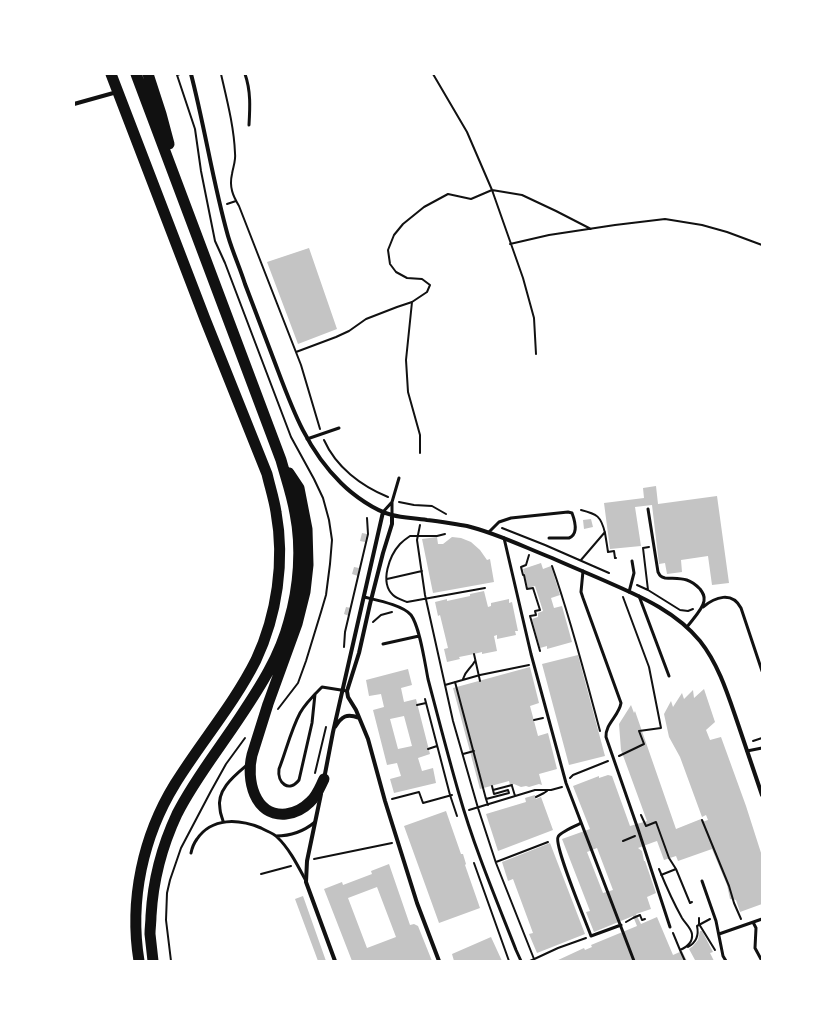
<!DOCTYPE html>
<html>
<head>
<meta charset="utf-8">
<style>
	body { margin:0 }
	#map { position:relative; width:836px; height:1035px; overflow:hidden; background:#fff; font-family:Roboto,sans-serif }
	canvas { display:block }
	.frame { position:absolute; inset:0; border:75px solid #fff; pointer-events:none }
</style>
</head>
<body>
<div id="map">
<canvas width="836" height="1035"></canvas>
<div class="frame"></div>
</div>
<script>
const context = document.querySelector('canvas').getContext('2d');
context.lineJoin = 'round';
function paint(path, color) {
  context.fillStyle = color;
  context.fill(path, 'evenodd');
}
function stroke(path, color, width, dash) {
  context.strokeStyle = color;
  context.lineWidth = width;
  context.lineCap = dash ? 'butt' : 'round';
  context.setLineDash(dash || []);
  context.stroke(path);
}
const building = new Path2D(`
	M309 248 337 329 298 344 267 262Z
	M656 486 658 504 717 496 729 583 712 585 708 556 681 560 682 572 667 574 665 563 659 564 652 505 635 507 641 546 610 549 604 503 644 498 643 488Z
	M591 519 593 527 584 529 583 520Z
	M362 533 367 534 365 542 360 541Z
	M437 537 438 544H443L452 537 461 538 471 542 480 550 487 560 490 559 494 582 433 593 422 539Z
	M541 563 543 569 551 566 560 595 551 598 554 608 562 606 572 642 547 649V646L540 648 532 619 538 617V613L543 611 535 586 528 588 523 569Z
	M354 567 359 568 358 576 352 574Z
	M484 591 488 607 491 606V603L509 599V603L512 602 518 631H515L516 635 497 639V635L494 636 497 651 482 654V652L474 654 459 657 460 659 447 662 444 649 448 648 440 615 438 616 435 602 447 599V601L470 596V594Z
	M346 607 351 608 349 616 344 614Z
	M578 655 605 756 569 765 542 664Z
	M530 667 539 703 530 706 538 736 548 733 557 769 539 774 542 785 539 784 529 787 526 786 521 787 514 784 510 785 509 781 480 789 453 688Z
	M408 669 412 685 401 688 404 702 416 699 430 754 418 758 422 771 433 768 436 783 394 793 390 779 401 776 397 763 387 765 373 710 384 707 381 694 369 696 366 680ZM404 716 412 746 398 749 390 719Z
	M704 689 715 722 706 730 710 740 721 737 746 806 762 856V904L740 912 736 900 730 899 727 885 712 849 678 861 676 856 664 860 657 841 654 842 638 848 642 851 644 861H645L656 893 647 897 651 909 636 914 641 924 657 917 673 955 682 951 687 961H556L584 948 585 950 592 947 591 945 637 926 633 916 594 932 586 912 590 911 562 839 590 829 573 786 599 776V778L608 775 612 776 630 826 647 821 621 750 619 724 631 705 634 713 635 711 676 829 701 819 702 822 708 820 706 815 702 817 680 757 669 737 664 714 671 701 673 707 682 693 684 699 693 690 694 698ZM597 848 613 890 603 893 587 852Z
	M535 795 536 799 541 797 553 830 498 851 486 814 526 802 525 798Z
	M446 811 461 854H463L466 864 465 865 480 908 439 923 404 826Z
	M550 843 585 934 537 953 529 934 533 933 513 879 508 881 502 862Z
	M389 864 410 925 414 924 418 926 432 961H352L324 889 342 882 343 885 372 874 371 871ZM377 887 396 937 367 948 348 898Z
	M303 896 326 961H318L295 899Z
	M700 931H702L713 952 710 953 714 961H693L695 960 689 949 693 946 698 940Z
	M491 937 502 961H454L452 954Z`);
const path = new Path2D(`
	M180 74 177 75 195 129 201 171 215 241 225 263 291 437 314 479 323 498 329 520 332 540 330 564 326 595 321 612 306 661 298 683 278 709
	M221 74C227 100 234 127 235 153 236 161 233 167 232 174 229 187 233 196 239 206L301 365 320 429
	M433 74 467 132 492 190 523 278 534 318 536 354
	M227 204 236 201
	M510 244 549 235 615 225 665 219 702 225 727 232 762 245
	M412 302 406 360 408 392 420 435V453
	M296 352 336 337 349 331 366 319 397 307 412 302 427 292 430 285 422 279 407 278 396 272 390 264 388 250 394 235 403 224 424 207 448 194 471 199 492 190 522 195 556 211 591 229
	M324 440C336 467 361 486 388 497
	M399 502 414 505 432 506 446 514
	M581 510C597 514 601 516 605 533 606 539 607 545 608 552L614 551 615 558H616
	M420 525 417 540 425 595 453 721 478 808 496 863 534 959
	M502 528 545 545 609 573
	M445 534 437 536H410C407 538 403 541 400 544 390 555 379 582 393 595 396 598 402 600 407 602L485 588
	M529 555 526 565 521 567 523 575H524L527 589 533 588 540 610 535 611 536 615 530 616 540 651
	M581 560 605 532
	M552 566C571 620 585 675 600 731
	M387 579 422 571
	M637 585 648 590 680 610 688 611 693 609
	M648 590 643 548 649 547
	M373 622 381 615 392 612
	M344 647 345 632 368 534 367 518
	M474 654 480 681
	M463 679C466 669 470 670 475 661
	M455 682 486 799
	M445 685 480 675 529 665
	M425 699 450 795 457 816
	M417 705 426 703
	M534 720 543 718
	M753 741 762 738
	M428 749 437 746
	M463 754 474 751
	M619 756 644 744 639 731 661 728 649 667 623 597
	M315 773 326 727
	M570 778 573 775 608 761
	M512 786 515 796
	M493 790 512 785
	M536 797 544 793 547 791
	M392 799 419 792 423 803 452 795
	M488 805 486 799 509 793 508 790 494 794 492 786
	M469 810 535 790H551L562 787
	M641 815 646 826 656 822 669 858 676 869 690 903 692 902
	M702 820 729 886 734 903 741 919
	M623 841 635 836
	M314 859 392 843
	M496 862 548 842
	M474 863 509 961
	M659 869C666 886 673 902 682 918 685 923 691 928 692 934 693 942 687 947 680 950L685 961
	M261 874 291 866
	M661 875 676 869
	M699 918V924L715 950
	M626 922 633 918 640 915 642 920 645 919
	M673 933 680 950
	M688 947C697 942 699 935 697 926L710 919
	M171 961 166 920 167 893 170 880 181 848 211 791 226 764 245 738
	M530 961 558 948 586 938`);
const service = new Path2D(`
	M245 74C251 91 250 108 249 125
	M307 439 339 428
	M392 502V515
	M648 509 658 572C660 576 661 577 665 578 682 579 688 577 700 589 703 593 705 596 704 601 703 609 692 620 687 627
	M383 512 392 502 399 478
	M489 532 499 522 511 518 568 512 572 513C575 521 579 534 569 538H549
	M504 538 531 654 566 783 634 961
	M583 571 581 592 583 598 621 703C619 716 605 724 606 737L639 832 670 927
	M629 592 634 573 632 561
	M639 596 669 676
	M364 597C376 600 403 605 411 615 420 627 425 664 428 679 438 717 448 756 459 794 474 847 496 899 516 950L521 961
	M703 607C715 597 732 591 741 608L762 671
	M383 644 419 636
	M315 694 312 723 299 780C289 793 277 783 279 769 286 751 291 730 300 713 305 704 313 696 320 689L322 687 347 691
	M747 751 762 748
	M223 821C222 817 220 813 220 809 216 790 234 776 247 765
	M581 823C576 826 560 832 558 837 554 846 586 922 591 936L621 925
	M276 836C291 836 303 832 315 822
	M191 853C192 848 194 843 197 839 212 817 239 819 261 828 266 831 273 833 277 837 289 848 298 866 306 881
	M702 881 716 921 723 956 726 961
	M753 922 756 928 755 948 762 961
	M719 934 762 919`);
const minor = new Path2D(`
	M191 74C205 128 213 183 228 236 233 253 240 268 245 284 254 308 263 331 272 355 290 402 304 447 341 483 353 495 375 511 392 515 403 518 415 518 427 520 440 521 453 524 467 526 496 533 524 547 552 558 572 567 592 575 612 584 644 598 677 613 700 641 719 665 728 695 738 724 746 747 754 771 762 795
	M74 104 117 92
	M392 515V524L383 553 370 604 359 653 347 691 348 697 356 710 368 739 385 801 417 903 439 961
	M335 727C342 716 347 713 359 718
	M324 779 333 732 383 512
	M321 794 307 861 306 882 335 961`);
const motorway = new Path2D(`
	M111 74 205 319 267 474C270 487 274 499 276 512 285 561 277 615 256 660 234 704 201 742 175 784 143 836 129 900 139 961
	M136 74 281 460C286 478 292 495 295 513 302 548 299 587 289 621 280 656 260 687 240 717 219 749 194 780 177 814 162 846 153 880 151 916 151 922 150 928 150 934 151 943 152 952 153 961
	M148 74 161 114 169 144
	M289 473 299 488 307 529 308 565 305 592 297 624 268 704 252 755C246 779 254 817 286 814 295 813 303 809 310 802 317 796 320 787 324 779`);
paint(building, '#c4c4c4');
stroke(path, '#111', 2);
stroke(service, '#111', 3);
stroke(minor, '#111', 4);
stroke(motorway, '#111', 11);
</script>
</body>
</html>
